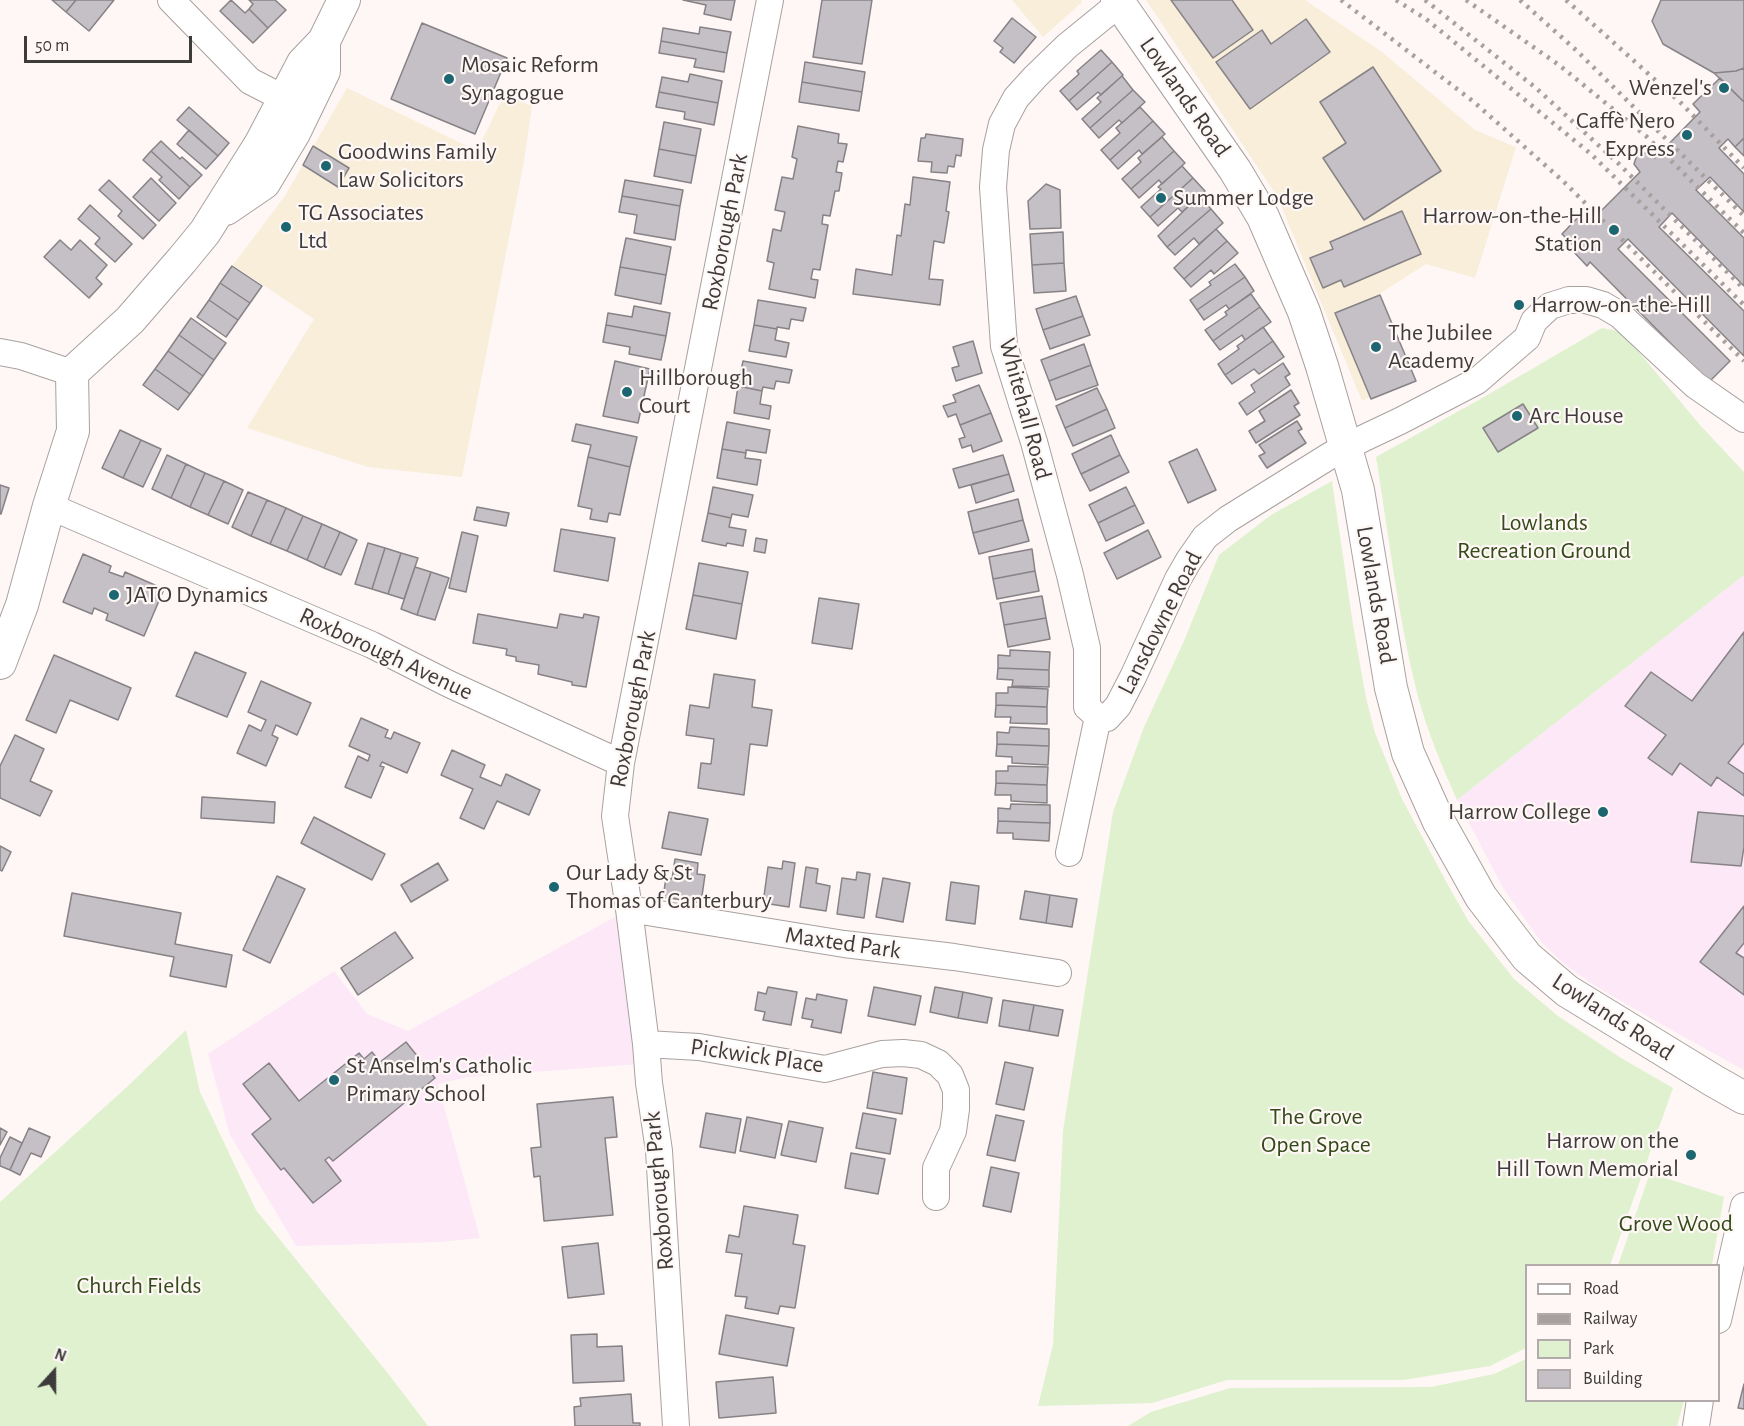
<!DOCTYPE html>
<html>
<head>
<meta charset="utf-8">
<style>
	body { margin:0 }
	#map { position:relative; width:1744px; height:1426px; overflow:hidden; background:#fef7f5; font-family:"Alegreya Sans",sans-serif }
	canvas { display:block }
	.legend { position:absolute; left:1525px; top:1264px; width:195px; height:138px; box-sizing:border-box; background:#fef7f5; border:2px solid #b1acab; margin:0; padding:8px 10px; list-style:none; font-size:18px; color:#3e3c3b }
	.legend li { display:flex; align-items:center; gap:12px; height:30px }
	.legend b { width:30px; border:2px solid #b1acab }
	.north { position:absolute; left:24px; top:1342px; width:60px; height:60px; -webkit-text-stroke:4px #fef7f5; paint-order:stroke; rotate:21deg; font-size:16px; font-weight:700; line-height:24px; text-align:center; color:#3e3c3b }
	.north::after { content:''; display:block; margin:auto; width:21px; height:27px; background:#3e3c3b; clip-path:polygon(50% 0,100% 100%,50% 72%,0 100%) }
	.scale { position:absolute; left:24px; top:36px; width:168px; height:27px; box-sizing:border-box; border:3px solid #3e3c3b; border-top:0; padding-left:8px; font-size:18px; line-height:21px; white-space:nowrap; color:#3e3c3b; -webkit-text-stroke:4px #fef7f5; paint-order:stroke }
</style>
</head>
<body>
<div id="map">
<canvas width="1744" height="1426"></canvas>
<ul class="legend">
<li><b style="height:8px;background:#fff"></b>Road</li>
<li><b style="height:8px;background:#a6a19f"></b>Railway</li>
<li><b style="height:16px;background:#dff1cf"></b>Park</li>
<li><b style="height:16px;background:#c5c0c5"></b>Building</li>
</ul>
<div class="north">N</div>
<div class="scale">50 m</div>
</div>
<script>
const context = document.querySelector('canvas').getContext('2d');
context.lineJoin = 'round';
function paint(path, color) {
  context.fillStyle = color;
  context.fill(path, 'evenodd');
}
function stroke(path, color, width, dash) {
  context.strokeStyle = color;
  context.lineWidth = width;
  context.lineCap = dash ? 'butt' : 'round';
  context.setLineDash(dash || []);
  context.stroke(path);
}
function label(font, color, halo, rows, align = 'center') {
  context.font = font + ' "Alegreya Sans",sans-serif';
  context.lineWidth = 4.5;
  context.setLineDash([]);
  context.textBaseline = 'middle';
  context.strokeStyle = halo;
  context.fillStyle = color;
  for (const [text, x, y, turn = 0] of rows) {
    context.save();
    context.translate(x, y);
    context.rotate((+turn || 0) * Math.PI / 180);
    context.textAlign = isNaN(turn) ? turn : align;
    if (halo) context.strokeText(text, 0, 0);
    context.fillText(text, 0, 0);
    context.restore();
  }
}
const commercial = new Path2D(`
	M1012 0H1081L1082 2 1043 37Z
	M1146 0H1305L1382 52 1475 130 1516 147 1475 278 1426 264 1376 296 1408 379 1362 401 1277 196Z
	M347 88 477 151 504 95 532 106 524 161 462 477 368 467 247 428 314 319 233 265 285 196Z`);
const education = new Path2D(`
	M1744 575V1070L1666 1027 1592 984 1563 963 1542 943 1503 888 1457 800Z
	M620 914 639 1064 468 1077 438 1084 480 1238 440 1242 296 1246 230 1135 208 1054 334 971 367 1014 408 1031Z`);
const green = new Path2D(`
	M1602 328 1618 331 1627 338 1700 425 1744 472V575L1457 800C1442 766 1428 733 1418 697 1398 618 1389 537 1376 457L1484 397Z
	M1332 481 1353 625 1366 698 1375 733 1402 799 1449 887 1469 922 1514 979 1558 1016 1621 1058 1673 1088 1610 1265 1526 1266V1348L1490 1366 1403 1380H1227L1152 1403 1038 1406 1053 1345 1063 1131 1113 812 1144 727 1184 641 1219 555 1271 515Z
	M186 1030 200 1092 256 1210 390 1376 428 1426H0V1202L129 1085Z
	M1650 1173 1724 1197 1712 1265H1618Z
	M1526 1359V1400L1684 1401 1677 1426H1128L1151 1412 1230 1388 1431 1387 1494 1374Z`);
const building = new Path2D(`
	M52 0H76L66 12Z
	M76 0H114L89 31 66 12Z
	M231 0 245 13 249 9 268 28 253 43 220 11Z
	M249 0H275L286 10 268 28 249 9 253 4Z
	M683 0H735L731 20 704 14 706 5Z
	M822 0H872L862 64 813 57Z
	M1171 0H1232L1253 30 1213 58Z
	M1661 0H1744V68L1736 71 1714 73 1663 44 1652 21Z
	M1012 18 1036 37 1014 63 1000 52 1003 48 994 41Z
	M1306 19 1330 52 1250 109 1216 62 1262 30 1271 44Z
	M422 23 507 58 475 134 391 99Z
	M700 27 731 32 727 53 661 41 663 28 699 34Z
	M661 41 727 53 724 72 694 67 696 59 659 53Z
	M1101 50 1112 62 1069 101 1060 91 1079 74 1077 71Z
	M805 62 865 72 862 92 802 82Z
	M1112 62 1123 75 1101 95 1098 92 1077 110 1069 101Z
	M1373 67 1441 171 1364 220 1323 158 1346 143 1320 102Z
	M1744 68V102L1714 73 1736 71Z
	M690 74 722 81 718 103 659 92 662 77 688 82Z
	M1122 76 1133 90 1090 128 1082 119 1101 102 1097 98Z
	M1720 78 1744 102V138L1735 147 1728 139 1719 148 1744 174V212L1710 177 1696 190 1744 238V286L1672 213 1659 227 1744 311V356L1628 239 1618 249 1730 361 1709 382 1590 262 1587 266 1572 250 1575 247 1562 234 1583 212 1592 220 1640 172 1634 164 1637 155 1646 153 1655 158 1700 112 1693 104Z
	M802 82 862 92 859 111 799 102Z
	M1133 90 1145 102 1122 123 1119 120 1099 138 1090 128Z
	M659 92 718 103 714 125 684 119 685 112 656 107Z
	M189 107 229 143 218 156 177 120Z
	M1140 107 1153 121 1110 160 1101 150 1120 133 1116 128Z
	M1153 121 1165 134 1142 154 1139 150 1118 169 1110 160Z
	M664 122 701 129 696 156 659 149Z
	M798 126 839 134 838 143 847 144 843 162 838 161 836 172 842 173 839 191H835L830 216 823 215 822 224 828 225 820 270 813 269 811 279 818 280 815 298 769 289 774 263 767 261 773 229 781 231 785 212 775 210 782 177 793 179 797 159 792 157Z
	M189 130 218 156 206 169 177 144Z
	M926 134 963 139 961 156 956 155 954 167 948 166 947 173 931 172 932 162 918 161 921 138H925Z
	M1162 137 1174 151 1131 189 1122 179 1141 162 1138 158Z
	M1744 138V156L1735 147Z
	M161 141 180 159 182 157 202 175 190 187 151 151Z
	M313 146 349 168 338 187 303 165Z
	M659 149 696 156 691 183 654 176Z
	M151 151 190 187 179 199 159 180 162 177 143 160Z
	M1174 151 1185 163 1162 184 1159 180 1139 198 1131 189Z
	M1182 166 1193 178 1150 217 1141 207 1161 189 1158 187Z
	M913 177 950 182 946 211 949 212 944 243 934 241 929 279 943 280 940 305 853 294 856 269 892 275 897 235 901 236 905 204 910 205Z
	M151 178 176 203 159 221 133 197Z
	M1193 178 1205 191 1182 212 1178 208 1158 226 1150 217Z
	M109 180 156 225 143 239 118 216 122 211 99 190Z
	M625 180 683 190 680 206 622 196Z
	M1046 184 1060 190 1061 228 1030 229 1028 201Z
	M622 196 680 206 675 240 634 233 637 215 619 212Z
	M1199 196 1211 209 1167 247 1158 236Z
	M90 205 132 244 115 262 95 244 100 238 78 219Z
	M1211 209 1223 223 1199 244 1194 238 1175 255 1167 247Z
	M1402 211 1421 254 1344 287 1341 280 1323 288 1310 258 1333 249 1330 242Z
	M1216 229 1227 241 1184 279 1174 268Z
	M1063 232 1064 263 1032 265 1030 234Z
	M626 238 671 247 666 275 620 267Z
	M60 240 71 250 80 240 107 265 96 278 102 284 89 298 44 257Z
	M1227 241 1238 253 1214 274 1211 270 1191 287 1184 279Z
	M1064 263 1066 291 1034 293 1032 265Z
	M1235 264 1245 277 1197 310 1190 300 1211 285 1209 282Z
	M232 266 262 286 250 303 220 283Z
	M620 267 666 275 661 304 615 295Z
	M1245 277 1254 291 1229 309 1226 305 1204 320 1197 310Z
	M220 283 250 303 238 320 209 300Z
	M1251 294 1260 307 1213 341 1205 330 1227 315 1225 312Z
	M1380 295 1416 381 1371 399 1335 313Z
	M1076 296 1083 316 1043 330 1036 309Z
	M209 300 238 320 226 337 197 317Z
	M758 300 806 308 803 321 791 319 789 329 777 327V329L754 325Z
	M634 306 670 313 666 336 606 325 608 313 632 317Z
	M1260 307 1271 322 1245 340 1242 335 1220 350 1213 341Z
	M1083 316 1090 335 1050 349 1043 330Z
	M191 318 226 343 214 360 179 335Z
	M606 325 666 336 661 360 629 354 630 347 603 342Z
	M754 325 777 329 775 340 789 343 786 357 749 351Z
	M1263 327 1273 341 1225 375 1218 364 1239 349 1237 346Z
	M179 335 214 360 203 376 168 351Z
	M973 341 982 373 956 381 952 368 959 366 953 347Z
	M1273 341 1284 357 1259 374 1254 369 1232 384 1225 375Z
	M1084 344 1091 365 1049 381 1041 360Z
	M168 351 203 376 190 394 155 369Z
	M615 361 650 369 638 423 603 416Z
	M743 361 792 370 789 383 776 381 774 389 763 387 762 391 738 386Z
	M1283 363 1290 374 1285 377 1290 385 1247 415 1239 403 1255 392 1251 385Z
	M1091 365 1098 385 1056 400 1049 381Z
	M155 369 190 394 178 410 143 385Z
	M979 385 991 413 960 425 956 414 948 417 943 406 956 402 953 395Z
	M738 386 762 391 760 404 771 406 769 419 734 413Z
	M1097 388 1107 409 1065 428 1056 406Z
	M1291 390 1299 403 1294 406 1300 415 1256 443 1249 431 1265 421 1259 411Z
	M1523 404 1538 428 1498 452 1483 428Z
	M1107 409 1115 428 1073 446 1065 428Z
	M991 413 1002 441 973 452 971 445 962 448 959 439 965 437 960 425Z
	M1297 421 1302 429 1298 431 1306 443 1267 468 1259 456 1265 453 1259 445Z
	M727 422 770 430 766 453 746 450V453L722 449Z
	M576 424 637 437 630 467 588 457 591 445 572 441Z
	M120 430 141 440 123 478 102 468Z
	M1111 435 1120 455 1081 474 1072 454Z
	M141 440 161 449 143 487 123 478Z
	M722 449 746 453 745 458 761 460 757 485 717 478Z
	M1197 449 1216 490 1188 503 1169 462Z
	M167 455 186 464 171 498 152 489Z
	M1003 455 1009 474 959 488 953 469Z
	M1120 455 1129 472 1090 491 1081 474Z
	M588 457 630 467 620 515 609 513 607 522 590 519 592 509 578 506Z
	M186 464 205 473 190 507 171 498Z
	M205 473 224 481 208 515 190 507Z
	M1009 474 1014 491 976 503 971 485Z
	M224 481 243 490 228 524 208 515Z
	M0 485 9 488 1 514H0Z
	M713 487 753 495 748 517 732 514 731 518 708 513Z
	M1126 487 1135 505 1098 523 1089 505Z
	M248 492 267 500 251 536 232 527Z
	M1018 499 1023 520 973 533 968 512Z
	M267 500 286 508 270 544 251 536Z
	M1135 505 1144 523 1106 541 1098 523Z
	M477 507 509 513 506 526 474 520Z
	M286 508 303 516 287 551 270 544Z
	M708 513 731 518 729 527 746 530 743 546 727 543 726 546 702 541Z
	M303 516 322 524 307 560 287 551Z
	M1023 520 1029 541 979 554 973 533Z
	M322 524 340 532 324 568 307 560Z
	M561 529 615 538 608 581 554 571Z
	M1148 530 1161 557 1117 579 1104 553Z
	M340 532 357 540 341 575 324 568Z
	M462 532 478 536 466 592 449 588Z
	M756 538 767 540 765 553 754 551Z
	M368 543 385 548 372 589 355 584Z
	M385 548 401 553 388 594 372 589Z
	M1032 549 1035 571 993 579 989 557Z
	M401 553 418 558 404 599 388 594Z
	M83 554 111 566 109 572 123 577 125 572 164 589 144 636 106 620 108 614 94 608 92 614 63 602Z
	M699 563 748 572 742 604 693 595Z
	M415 567 431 572 417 615 401 609Z
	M1035 571 1039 591 997 599 993 579Z
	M431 572 449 578 435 620 417 615Z
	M693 595 742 604 736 639 686 629Z
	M1042 596 1046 618 1004 625 1000 603Z
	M819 598 859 604 852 649 812 643Z
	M478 614 557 628 560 614 583 618 584 614 599 617 586 687 572 685V682L538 674 539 665 516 661V657L506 655 507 649 473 643Z
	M1046 618 1050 639 1008 647 1004 625Z
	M1744 632V743L1728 763 1744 774V796L1717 777 1711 786 1680 763 1672 775 1648 758 1666 735 1625 706 1651 672 1692 701Z
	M1010 650 1050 652 1049 670 998 668V655L1010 656Z
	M195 652 246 673 227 717 176 696Z
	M54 655 131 688 118 720 70 700 56 733 26 720Z
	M998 668 1049 670V687L1012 686 1013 680 997 679Z
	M714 674 755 680 752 707 772 710 767 746 750 744 744 795 698 788 701 763 711 764 714 739 686 735 690 705 709 708Z
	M261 681 311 703 297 735 276 725 272 735 278 738 266 766 237 753 249 725 261 731 266 720 248 712Z
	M1008 687 1048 689 1047 707 996 705V693H1008Z
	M996 705 1047 707V724L1010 723 1011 717H995Z
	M361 718 388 730 385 737 391 739 394 732 420 743 407 773 382 762 380 766 384 767 371 798 345 787 358 756 368 761 370 755 349 746Z
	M1010 727 1049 729V746L997 744V732L1009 733Z
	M15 735 44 749 30 781 52 791 40 816 0 798V766Z
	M997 744 1049 746 1048 765 1012 763V757L996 756Z
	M452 750 485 765 480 777 501 786 506 774 540 790 529 815 497 801 484 829 460 818 473 789 441 775Z
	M1008 766 1048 767 1047 785 996 783V771H1008Z
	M996 783 1047 785V803L1011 801V795H995Z
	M202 797 275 802 274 823 201 818Z
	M1011 804 1050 805V823L998 821V808L1010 809Z
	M669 812 708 819 701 855 662 848Z
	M1698 812 1744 816V847L1741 866 1691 862Z
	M314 817 385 854 372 880 301 843Z
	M998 821 1050 823 1049 841 1013 839V833H997Z
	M0 846 11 852 2 871 0 870Z
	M675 859 698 863 697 874 705 875 701 903 663 897 666 878 672 879Z
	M783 861 795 863 789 907 763 903 768 867 782 869Z
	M438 863 448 880 411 902 401 885Z
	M806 867 818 869 816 883 830 886 826 911 800 907Z
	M857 872 870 874 864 918 837 914 842 878 856 880Z
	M277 876 305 889 270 963 243 950Z
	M883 878 910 883 903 922 876 917Z
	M951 882 979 886 975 924 946 920Z
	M1025 891 1050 895 1046 923 1020 919Z
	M72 893 181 913 175 944 232 955 226 987 170 976 174 957 64 936Z
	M1050 895 1077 899 1072 927 1046 923Z
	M1744 906V943L1736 953 1744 958V995L1700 962Z
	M395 932 413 958 358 995 341 968Z
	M768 987 797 992 791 1025 763 1020 765 1012 755 1010 758 992 766 994Z
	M874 987 921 996 915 1025 868 1016Z
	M935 987 963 992 958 1018 930 1012Z
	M963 992 992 998 987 1023 958 1018Z
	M817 994 847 1000 841 1033 811 1027 813 1020 802 1018 806 998 816 1000Z
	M1003 1000 1034 1005 1029 1031 999 1026Z
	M1034 1005 1063 1010 1058 1036 1029 1031Z
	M406 1042 435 1078 333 1161 329 1157 325 1160 341 1181 313 1203 284 1168 281 1170 252 1134 271 1119 243 1084 269 1063 299 1101 359 1053 364 1059 372 1052 380 1062Z
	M1005 1062 1033 1068 1024 1110 996 1104Z
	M873 1072 907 1078 902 1114 867 1108Z
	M613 1097 617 1137 605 1138 613 1215 544 1221 540 1176 534 1177 531 1148 541 1147 537 1104Z
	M706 1113 741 1119 735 1153 700 1147Z
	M863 1113 896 1119 890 1154 856 1148Z
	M996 1115 1024 1121 1015 1161 987 1155Z
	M747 1117 782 1124 775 1158 740 1151Z
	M789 1121 823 1128 816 1162 781 1155Z
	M0 1128 7 1132 0 1145Z
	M29 1128 50 1137 41 1157 31 1153 20 1175 10 1170Z
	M10 1137 22 1143 10 1170 0 1166V1158Z
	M851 1153 885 1159 878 1194 845 1188Z
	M991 1167 1019 1173 1011 1212 983 1206Z
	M744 1206 798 1215 793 1244 805 1246 795 1308 780 1306 778 1314 745 1308 747 1297 735 1296 742 1254 726 1252 729 1235 739 1237Z
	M598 1243 604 1294 568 1298 562 1247Z
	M726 1315 794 1328 787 1366 719 1354Z
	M597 1334V1347L622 1346 624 1381 573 1383 571 1335Z
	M773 1377 776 1413 719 1418 716 1382Z
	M1744 1384V1409L1738 1408Z
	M631 1394 633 1423H640V1426H575L574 1407 581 1406 580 1398Z`);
const minor = new Path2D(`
	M171 0 250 81 283 98
	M0 352 21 356 72 373
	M49 506 372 645 449 684 621 763
	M1098 717 1107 718 1118 706 1133 677 1178 579 1189 560 1205 537 1228 519 1331 455 1364 438 1400 421 1477 381 1527 338 1534 321 1550 306 1569 300H1586L1603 305 1620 315 1636 330 1695 385 1744 419
	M1098 717 1087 707V648L1070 575 1034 442 1004 346 993 187 996 150 1002 124 1016 98 1035 77 1067 46 1120 3
	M1069 853 1098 717
	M629 909 844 944 954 957 1058 973
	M646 1044 699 1047 825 1069 882 1054 903 1053 921 1055 938 1063 950 1075 956 1090V1109L953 1131 936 1168V1197
	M1718 1320 1744 1206
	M676 1426 659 1151 649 1083 646 1044 629 909 615 816 621 763 770 0
	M1696 1426 1700 1400`);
const major = new Path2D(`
	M1117 0 1235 170 1263 217 1304 312 1322 366 1358 490 1391 688 1408 753 1439 822 1481 897 1527 957 1567 991 1714 1081 1744 1098
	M226 209 264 183 294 133 324 71V41
	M0 663 22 605 49 506 73 431 72 373 130 320 182 260 205 232 261 143 303 63 324 41 344 0`);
const rail = new Path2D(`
	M1341 0 1474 102 1564 182 1744 361
	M1396 0 1426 19 1591 154 1744 305
	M1425 0 1536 88 1619 164 1744 289
	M1466 0 1559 65 1646 136 1744 233
	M1520 0 1576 50 1744 216
	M1566 0 1681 103 1744 168`);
const markers = [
	[449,79,6,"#1c6671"],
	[1724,88,6,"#1c6671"],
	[1687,135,6,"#1c6671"],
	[326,166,6,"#1c6671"],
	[1161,198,6,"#1c6671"],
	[286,227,6,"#1c6671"],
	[1614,230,6,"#1c6671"],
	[1519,305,6,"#1c6671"],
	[1376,347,6,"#1c6671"],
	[627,392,6,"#1c6671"],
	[1517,416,6,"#1c6671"],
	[114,595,6,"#1c6671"],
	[1603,812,6,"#1c6671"],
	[554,887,6,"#1c6671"],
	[334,1080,6,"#1c6671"],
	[1691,1155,6,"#1c6671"]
];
const poiNames = [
	["Mosaic Reform",461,65],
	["Synagogue",461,93],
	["Wenzel's",1712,88,"right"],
	["Caffè Nero",1675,121,"right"],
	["Express",1675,149,"right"],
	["Goodwins Family",338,152],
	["Law Solicitors",338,180],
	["Summer Lodge",1173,198],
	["TG Associates",298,213],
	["Ltd",298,241],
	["Harrow-on-the-Hill",1602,216,"right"],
	["Station",1602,244,"right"],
	["Harrow-on-the-Hill",1531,305],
	["The Jubilee",1388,333],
	["Academy",1388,361],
	["Hillborough",639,378],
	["Court",639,406],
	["Arc House",1529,416],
	["JATO Dynamics",126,595],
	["Harrow College",1591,812,"right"],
	["Our Lady & St",566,873],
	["Thomas of Canterbury",566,901],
	["St Anselm's Catholic",346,1066],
	["Primary School",346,1094],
	["Harrow on the",1679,1141,"right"],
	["Hill Town Memorial",1679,1169,"right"]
];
const streetNames = [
	["Lowlands Road",1185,97,55],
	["Roxborough Park",725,232,-79],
	["Whitehall Road",1025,409,75],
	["Lowlands Road",1376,595,80],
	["Lansdowne Road",1160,623,-63],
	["Roxborough Avenue",386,654,25],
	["Roxborough Park",633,709,-79],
	["Maxted Park",843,943,8],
	["Lowlands Road",1613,1017,33],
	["Pickwick Place",757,1056,8],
	["Roxborough Park",659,1191,-95]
];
const parkNames = [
	["Lowlands",1544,523],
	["Recreation Ground",1544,551],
	["The Grove",1316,1117],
	["Open Space",1316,1145],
	["Grove Wood",1676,1224],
	["Church Fields",139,1286]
];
paint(commercial, '#f8eed9');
paint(education, '#fde8f7');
paint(green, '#dff1cf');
paint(building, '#c5c0c5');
stroke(building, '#868286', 1.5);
stroke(minor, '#a8a19f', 28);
stroke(major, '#a8a19f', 34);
stroke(minor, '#fff', 26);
stroke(major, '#fff', 32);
stroke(rail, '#a6a19f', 4.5, [3, 6]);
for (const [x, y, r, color] of markers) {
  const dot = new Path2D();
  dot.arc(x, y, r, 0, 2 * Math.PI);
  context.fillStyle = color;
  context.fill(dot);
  stroke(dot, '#fef7f5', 2);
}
label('24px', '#3e3c3b', '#fef7f5', poiNames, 'left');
label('24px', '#3e3c3b', '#fef7f5', streetNames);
label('24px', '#334b18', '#fef7f5', parkNames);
</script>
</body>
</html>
